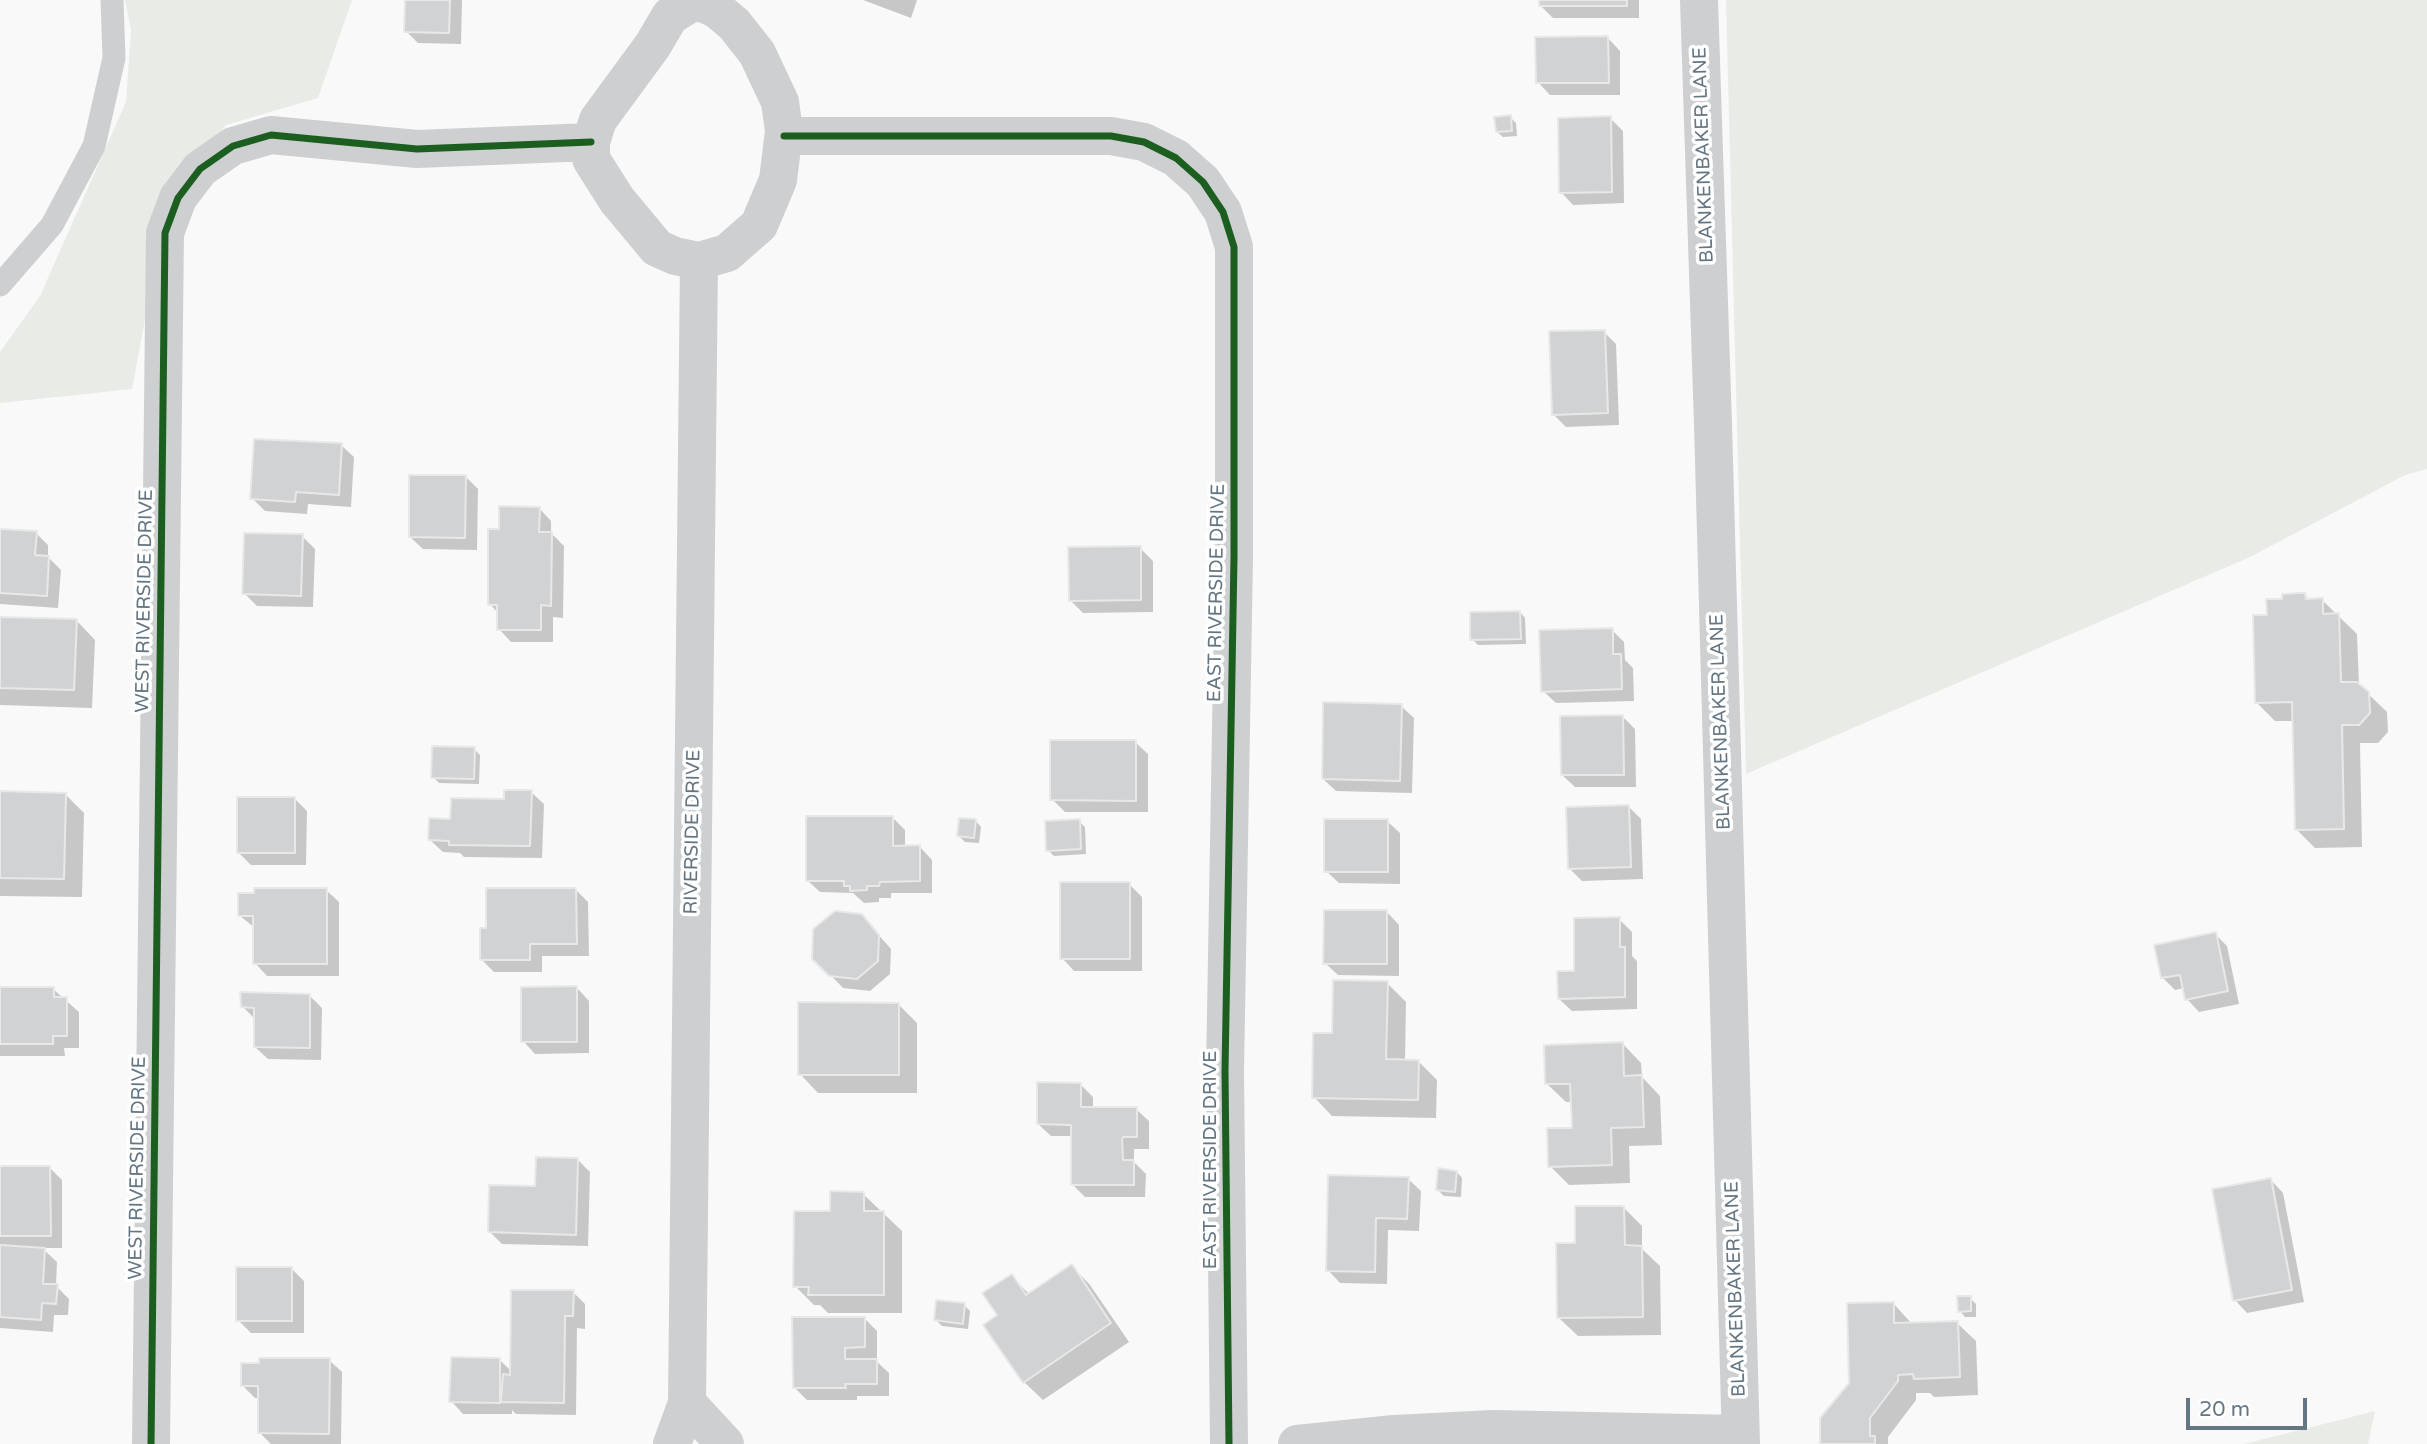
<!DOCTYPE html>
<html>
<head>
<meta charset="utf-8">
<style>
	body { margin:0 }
	#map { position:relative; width:2427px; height:1444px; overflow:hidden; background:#f9f9f9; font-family:"Varela Round",sans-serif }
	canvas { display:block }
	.scale { position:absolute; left:2186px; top:1398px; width:121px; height:32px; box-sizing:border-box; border:4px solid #657683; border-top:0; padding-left:9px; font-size:21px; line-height:24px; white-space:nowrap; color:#657683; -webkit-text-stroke:5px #fff; paint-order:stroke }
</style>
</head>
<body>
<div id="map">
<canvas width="2427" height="1444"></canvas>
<div class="scale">20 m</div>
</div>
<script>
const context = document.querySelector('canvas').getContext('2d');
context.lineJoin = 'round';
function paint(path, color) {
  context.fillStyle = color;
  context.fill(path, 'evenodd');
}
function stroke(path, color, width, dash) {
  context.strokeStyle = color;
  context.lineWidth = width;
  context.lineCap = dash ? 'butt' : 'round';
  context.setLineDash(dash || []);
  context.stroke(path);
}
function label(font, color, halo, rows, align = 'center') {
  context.font = font + ' "Varela Round",sans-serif';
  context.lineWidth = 7;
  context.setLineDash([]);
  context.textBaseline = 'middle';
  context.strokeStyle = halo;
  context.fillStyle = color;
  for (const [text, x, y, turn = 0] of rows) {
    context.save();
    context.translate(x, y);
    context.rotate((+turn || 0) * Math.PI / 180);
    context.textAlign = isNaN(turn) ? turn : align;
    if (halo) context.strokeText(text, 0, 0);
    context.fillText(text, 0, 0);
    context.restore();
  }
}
const green = new Path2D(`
	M125 0H352L318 98 226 125 168 196 132 389 0 403V352L40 296 126 102 131 30Z
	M1726 0H2427V469L2405 475 2250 557 1746 774Z
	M2375 1411 2368 1444H2244Z`);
const shadow = new Path2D(`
	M407 0H462L461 44 418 43 406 31Z
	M863 0H917L911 18Z
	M1540 0H1639V18H1553L1540 5Z
	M1608 38 1620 51V95H1550L1538 82Z
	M1510 117 1516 123 1517 136 1503 137 1497 132Z
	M1610 118 1623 131 1624 203 1573 205 1561 192Z
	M1604 332 1616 344 1619 425 1566 427 1554 415Z
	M341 445 354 457 351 507 308 504 307 514 265 511 252 498Z
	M465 476 478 489 477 550 423 549 410 537Z
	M539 508 551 521V533L564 546 563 618 553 617V642H511L499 629V614L490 604 501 530Z
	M0 531 36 533 48 545V557L61 570 58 608 0 604Z
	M302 536 315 549 313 607 257 606 244 593Z
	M1140 548 1153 561V612L1083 613 1070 600Z
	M2305 595 2310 600H2322L2357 634 2359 685 2387 712 2388 732 2378 743H2360L2362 847 2315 848 2296 829 2294 721H2275L2257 703 2269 617 2283 601Z
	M1520 612 1525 618 1526 644 1478 645 1472 639Z
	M0 619 77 621 95 640 92 708 0 705Z
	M1612 630 1624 642 1625 660 1633 668 1634 701 1556 703 1543 691Z
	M1401 706 1414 718 1412 793 1336 791 1323 779Z
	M1623 717 1635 729 1636 787H1575L1562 775Z
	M1135 742 1148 754V812H1065L1052 799Z
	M474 749 480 755 479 784 439 783 433 777Z
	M531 792 544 804 542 858 464 857 460 853 443 852 430 840 452 821Z
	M0 793 65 794 84 813 82 897 0 896Z
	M294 798 307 811 306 865H251L239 853Z
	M1629 807 1641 819 1643 879 1582 881 1569 868Z
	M893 818 905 830V847H920L932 860V893H891V898H879V902L864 903 853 893 820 892 807 880Z
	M976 821 981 827 979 843 965 842 959 836Z
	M1079 821 1085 827 1086 854 1054 856 1048 850Z
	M1387 821 1400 833V884L1339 883 1326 871Z
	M1129 884 1142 897V971H1074L1062 958Z
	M326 890 339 902V976H267L255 963V928L240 916Z
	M576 890 588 902 589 956H542V972H494L482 960 488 930Z
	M1387 912 1399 925V976L1338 975 1325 963Z
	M861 915 891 949 890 974 870 991 843 988 814 958Z
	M1619 919 1632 932V956L1637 961V1009L1572 1011 1559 999 1576 972Z
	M2215 934 2227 946 2239 1004 2199 1012 2187 999 2184 988 2175 990 2162 977Z
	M1387 983 1406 1002 1405 1061H1418L1437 1080 1436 1118 1332 1116 1314 1097 1334 1035Z
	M577 988 589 1001V1053L535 1054 523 1041Z
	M0 989H53L79 1012V1048H64L65 1056H0Z
	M309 995 322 1008 321 1060 268 1059 255 1047V1019L242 1006Z
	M898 1004 917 1023V1093H818L800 1074Z
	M1623 1044 1641 1063 1642 1077 1660 1096 1662 1145 1629 1146 1630 1183 1569 1185 1550 1166 1574 1129 1573 1102H1566L1547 1084Z
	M1080 1084 1093 1097V1108L1136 1109 1149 1121V1149H1134V1162L1146 1174 1145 1197H1085L1072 1184V1136H1051L1038 1124Z
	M577 1159 590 1172 588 1246 502 1244 490 1232 537 1188Z
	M0 1168H50L62 1180V1248H42L57 1262 56 1286 69 1299 68 1315H54L53 1332 0 1328Z
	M1457 1172 1462 1178 1461 1197 1444 1196 1438 1190Z
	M1408 1179 1421 1191 1419 1231 1388 1230 1387 1284 1340 1283 1328 1270Z
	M2271 1180 2283 1193 2304 1302 2247 1313 2235 1300Z
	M863 1194 902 1231V1313H828L820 1305H814L795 1286 832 1212Z
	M1623 1207 1642 1226V1249L1660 1266 1661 1335 1578 1336 1559 1318 1577 1245Z
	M1072 1266 1090 1285 1129 1342 1043 1400 1024 1382 999 1316 1011 1276 1030 1295Z
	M292 1269 304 1281V1333H251L238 1320Z
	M573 1292 585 1304V1329L577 1328 576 1415 516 1414 512 1410V1414H463L451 1401 500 1360 512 1372Z
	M1970 1298 1976 1304V1317H1965L1960 1311Z
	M1893 1303 1912 1324 1957 1323 1976 1341 1978 1395 1934 1397 1930 1393H1916V1400L1888 1437V1444H1822Z
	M964 1305 970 1311 968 1329 942 1326 936 1320Z
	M864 1318 877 1331V1359H874L889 1373V1396H857V1400H807L795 1388Z
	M329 1360 342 1372 341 1444H271L260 1433V1398H255L242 1385Z`);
const building = new Path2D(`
	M405 0H450L449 33 404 32Z
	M1539 0H1627V6H1539Z
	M1608 36 1609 83H1536L1535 37Z
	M1511 115 1512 131 1496 132 1494 117Z
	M1611 116 1612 192 1559 193 1558 118Z
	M1605 330 1608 413 1552 415 1549 331Z
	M254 439 342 443 339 495 296 492 295 502 250 499Z
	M409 475H466L465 538 409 537Z
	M499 506 540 507 539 532H552L551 606 541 605V630H497V605H488V529H499Z
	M0 529 37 531 35 555 49 556 47 596 0 593Z
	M244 533 303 534 301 596 242 594Z
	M1141 546V600L1069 601 1068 547Z
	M2300 593H2305L2306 599 2323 598V614L2339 613 2341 682H2357L2369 692 2370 713 2359 725H2342L2344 829 2295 830 2292 702 2255 703 2253 615H2267L2266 599H2282V594Z
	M1520 611 1521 639 1470 640V612Z
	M0 617 77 619 74 690 0 688Z
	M1613 628V654H1621L1622 689 1541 692 1539 630Z
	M1323 702 1402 704 1400 781 1322 779Z
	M1623 715 1624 775H1561L1560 716Z
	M1050 740H1136V801L1050 800Z
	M432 746 475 747 474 779 431 778Z
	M504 790H532L530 846 449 845V841L428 840 429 818 450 819 451 798 504 799Z
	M0 791 66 793 64 879 0 878Z
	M237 797H295V853H237Z
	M1629 805 1631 867 1568 869 1566 807Z
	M806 816H893V846L920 845V881L880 882 879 886H867V890L850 891V886H844V881H806Z
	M959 818 976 819 974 838 957 836Z
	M1080 819 1081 849 1046 851 1045 821Z
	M1324 819H1388V872H1324Z
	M1060 882H1130V959H1060Z
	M254 888H327V964H253V916H238V893H254Z
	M486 888H576L577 944H530V960H480V928H486Z
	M1324 910H1387V964H1323Z
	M835 911 862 914 879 935 878 961 857 979 829 976 812 959 813 929Z
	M1620 917V947H1625V997L1558 999 1557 971H1574V918Z
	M2216 932 2228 991 2185 1000 2180 975 2161 978 2154 945Z
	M1333 980 1388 981 1386 1059 1419 1060 1418 1100 1312 1098 1313 1033H1332Z
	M577 986V1042H521V987Z
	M0 987H54V997H67V1036H53V1044H0Z
	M240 992 310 994V1048L254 1047V1008L241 1007Z
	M798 1002 899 1003V1075H798Z
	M1623 1042 1624 1076 1642 1075 1644 1127 1611 1128 1612 1165 1548 1167 1547 1128H1572L1570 1084H1545L1544 1045Z
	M1037 1082 1081 1083V1107H1137V1137H1123L1122 1139 1123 1160H1134V1185H1071V1125L1037 1124Z
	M536 1157 578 1158 576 1235 488 1232 489 1185 535 1186Z
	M0 1166H50L51 1236H0Z
	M1438 1168 1457 1171 1455 1192 1436 1190Z
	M1328 1175 1409 1177 1407 1219 1376 1218 1375 1272 1326 1271Z
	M2271 1178 2292 1290 2233 1301 2212 1189Z
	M830 1191 864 1192V1211H884V1295H808L809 1287H793L794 1211H830Z
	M1575 1206H1624L1625 1245 1642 1246 1643 1317 1557 1318 1556 1243H1575Z
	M0 1245 45 1248 43 1284H58L56 1304 42 1303 41 1320 0 1317Z
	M1072 1264 1111 1323 1023 1383 983 1325 997 1315 982 1293 1012 1274 1026 1295Z
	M236 1267H292V1321H236Z
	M511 1290H574L573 1316H565L564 1403 501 1402 503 1374 510 1375Z
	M1957 1296H1971V1311L1958 1312Z
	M936 1300 965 1303 963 1324 934 1320Z
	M1894 1302V1323L1958 1321 1960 1377 1914 1379 1913 1374 1898 1375V1381L1870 1418V1436H1875V1444H1820V1418L1849 1383 1847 1303Z
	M792 1317H865V1347L845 1348V1359H877V1384H845L846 1388H793Z
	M451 1357 500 1358V1403L449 1402Z
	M259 1358H330L329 1434 258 1433V1386H241V1363H259Z`);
const service = new Path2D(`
	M0 285 52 225 94 146 114 58 112 0`);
const minor = new Path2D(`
	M699 2 716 9 734 24 757 53 780 102 784 131 778 180 759 225 727 253 699 261 675 256 657 248 617 200 591 159V142L598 120 653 45 670 16 688 5Z
	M784 136H1111L1144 142 1176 158 1203 182 1223 212 1234 247V557L1225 1071 1229 1444
	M687 1403 725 1444
	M151 1444 165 233 178 198 200 169 233 146 271 135 417 149 591 142
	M672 1444 687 1403 699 261
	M1297 1444 1394 1434 1493 1429 1740 1434`);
const tertiary = new Path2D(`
	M1699 0 1713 424 1741 1444`);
const cycleway = new Path2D(`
	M784 136H1111L1144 142 1176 158 1203 182 1223 212 1234 247V557L1225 1071 1229 1444
	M151 1444 165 233 178 198 200 169 233 146 271 135 417 149 591 142`);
const streetNames = [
	["BLANKENBAKER LANE",1704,155,-92],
	["EAST RIVERSIDE DRIVE",1217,593,-89],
	["WEST RIVERSIDE DRIVE",145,601,-89],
	["BLANKENBAKER LANE",1721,722,-92],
	["RIVERSIDE DRIVE",693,832,-89],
	["EAST RIVERSIDE DRIVE",1211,1160,-90],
	["WEST RIVERSIDE DRIVE",138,1168,-89],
	["BLANKENBAKER LANE",1736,1289,-92]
];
paint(green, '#e8ebe6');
paint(shadow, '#0003');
paint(building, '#d0d2d3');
stroke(building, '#e8e8e8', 2);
stroke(service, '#cecfd0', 23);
stroke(minor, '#cecfd0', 38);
stroke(tertiary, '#cecfd0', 38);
stroke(cycleway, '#1b5e20', 7);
label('19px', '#657683', '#fff', streetNames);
</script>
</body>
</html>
